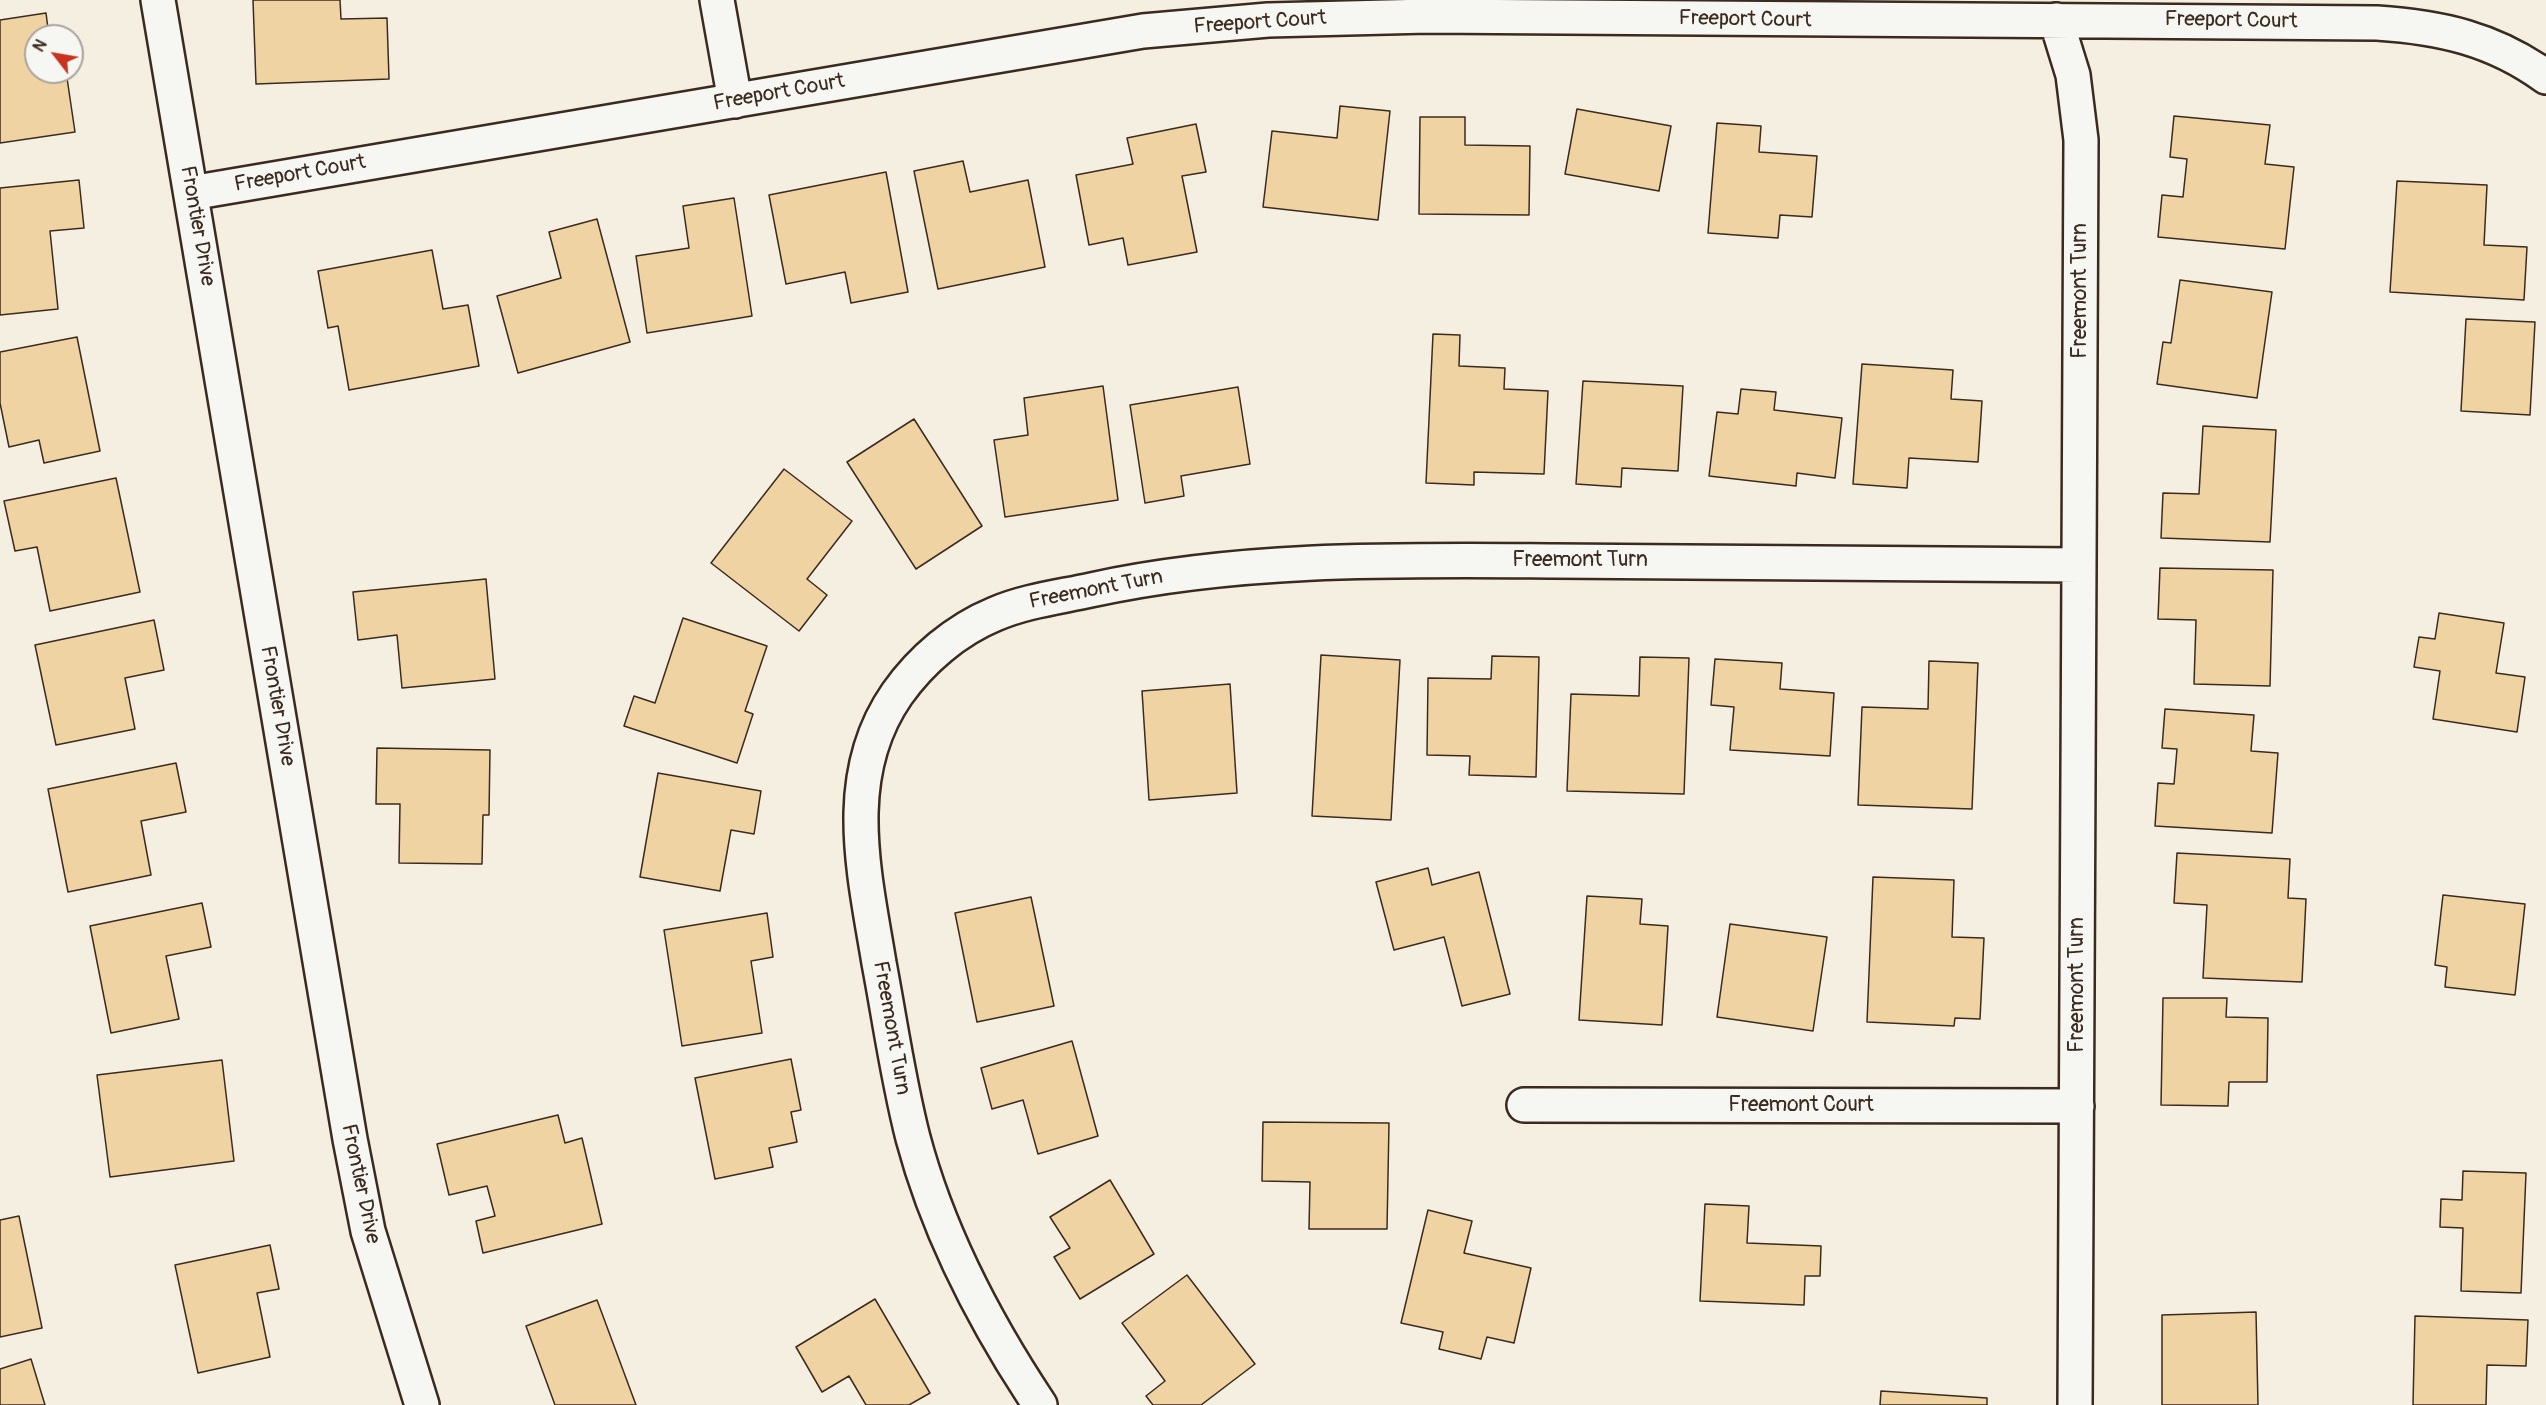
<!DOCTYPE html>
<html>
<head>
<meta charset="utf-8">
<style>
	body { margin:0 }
	#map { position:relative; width:2546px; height:1405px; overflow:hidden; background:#f5efe2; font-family:Pangolin,sans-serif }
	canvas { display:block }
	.north { position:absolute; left:24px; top:24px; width:60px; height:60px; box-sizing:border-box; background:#f6f6f2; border:2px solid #aba49d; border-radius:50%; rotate:301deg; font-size:16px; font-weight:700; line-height:24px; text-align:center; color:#3b2a1e }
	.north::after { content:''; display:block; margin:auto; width:21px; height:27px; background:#c8321e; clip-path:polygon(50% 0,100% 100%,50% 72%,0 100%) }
</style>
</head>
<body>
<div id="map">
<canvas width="2546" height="1405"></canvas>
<div class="north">N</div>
</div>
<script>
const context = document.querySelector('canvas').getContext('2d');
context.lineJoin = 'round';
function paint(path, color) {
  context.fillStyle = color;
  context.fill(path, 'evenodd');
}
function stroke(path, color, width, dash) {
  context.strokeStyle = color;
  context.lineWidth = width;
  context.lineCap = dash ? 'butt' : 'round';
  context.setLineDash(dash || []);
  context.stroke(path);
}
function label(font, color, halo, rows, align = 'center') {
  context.font = font + ' Pangolin,sans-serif';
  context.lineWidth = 5;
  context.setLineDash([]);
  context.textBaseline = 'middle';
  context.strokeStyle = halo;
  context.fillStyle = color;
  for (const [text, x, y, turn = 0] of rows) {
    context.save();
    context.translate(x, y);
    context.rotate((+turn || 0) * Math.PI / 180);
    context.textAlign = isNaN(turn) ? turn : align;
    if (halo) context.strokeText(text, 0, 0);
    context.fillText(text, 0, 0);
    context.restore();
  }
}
const building = new Path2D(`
	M253 0H340L341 19 387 18 389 79 256 84Z
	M46 13 49 36H36V72H55L56 80 67 78 75 132 0 143V20Z
	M1340 106 1390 111 1378 220 1263 207 1272 131 1337 138Z
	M1577 109 1671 126 1659 191 1565 174Z
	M2174 116 2270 125 2265 164 2294 167 2285 249 2158 237 2162 195 2183 197 2187 159 2170 157Z
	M1420 117H1465V145L1530 146 1529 215 1419 214Z
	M1717 123 1761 126 1759 152 1817 156 1812 217 1780 215 1778 238 1708 233Z
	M1196 124 1206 172 1182 176 1197 252 1128 265 1123 238 1089 245 1076 175 1133 164 1127 138Z
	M963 161 970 192 1028 180 1045 267 938 289 914 171Z
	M886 172 908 292 851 303 845 272 786 284 769 195Z
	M79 180 84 228 50 231 58 309 0 315V188Z
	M2397 181 2487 185 2484 245 2527 247 2524 300 2390 292Z
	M734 198 752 316 647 333 636 256 689 248 683 206Z
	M597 219 630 342 518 373 497 296 561 278 549 232Z
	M432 250 443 309 468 305 479 366 349 390 338 326 328 328 318 271Z
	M2180 280 2272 292 2257 398 2157 384 2163 342 2171 343Z
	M2466 319 2535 322 2530 415 2461 411Z
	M1433 334 1460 335 1459 366 1505 368 1504 389 1548 391 1544 474 1474 472V485L1426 483Z
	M77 337 100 451 44 463 39 440 9 447 0 403V352Z
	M1862 364 1953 370 1951 399 1982 401 1978 462 1909 458 1907 488 1853 484Z
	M1583 381 1683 386 1678 471 1622 468 1621 487 1576 484Z
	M1103 386 1118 500 1005 517 994 440 1028 435 1024 398Z
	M1238 387 1250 464 1181 476 1184 496 1145 503 1130 405Z
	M1741 389 1776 392 1774 410 1842 418 1835 478 1797 473 1796 486 1709 476 1717 412 1738 414Z
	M914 419 982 526 916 569 847 462Z
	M2203 426 2276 430 2270 542 2161 538 2163 493 2199 494Z
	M784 469 852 521 807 579 827 595 799 631 711 563Z
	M116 478 140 592 50 611 37 547 15 551 4 501Z
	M2160 568 2273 570 2270 686 2194 684 2196 620 2158 619Z
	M486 579 495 679 402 688 397 635 358 640 353 592Z
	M2439 613 2504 623 2496 673 2525 677 2517 732 2433 719 2440 671 2414 667 2419 637 2435 639Z
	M683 618 767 646 745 711 753 714 737 763 624 726 634 696 655 703Z
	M154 620 164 670 125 678 135 729 56 745 35 645Z
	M1321 655 1400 660 1391 820 1312 816Z
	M1492 656 1539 657 1536 777 1469 775 1470 756 1427 755 1428 678 1491 679Z
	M1640 657 1689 658 1684 794 1567 791 1571 694 1639 696Z
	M1715 659 1782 663 1780 689 1834 693 1830 756 1730 750 1734 707 1711 705Z
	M1929 661 1978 663 1972 809 1858 805 1862 707 1928 709Z
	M1230 684 1237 793 1149 800 1142 691Z
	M2165 709 2254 715 2251 751 2278 753 2272 833 2155 826 2158 783 2174 784 2177 749 2162 748Z
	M377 748 490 750 489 815H483L482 864 399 863 400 804H376Z
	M176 763 186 812 141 821 151 875 68 892 48 789Z
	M658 773 761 791 754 834 731 830 720 891 640 877Z
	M2177 853 2290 859 2288 898 2306 899 2302 982 2203 978 2207 905 2174 903Z
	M1428 868 1432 885 1479 872 1510 994 1462 1006 1444 937 1394 950 1376 882Z
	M1873 877 1954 880 1952 937 1984 938 1980 1019 1955 1018 1954 1026 1867 1022Z
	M2443 895 2525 904 2515 995 2445 987 2447 967 2435 965Z
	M1587 896 1642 899 1640 924 1668 926 1662 1025 1579 1020Z
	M1031 897 1054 1006 977 1022 955 913Z
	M202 903 211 947 166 956 179 1019 111 1033 90 926Z
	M767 913 773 957 751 961 762 1033 682 1046 664 930Z
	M1730 924 1827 937 1813 1031 1717 1017Z
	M2163 998H2227L2226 1017 2268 1018 2267 1082H2229L2228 1106 2161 1105Z
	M1072 1041 1098 1136 1038 1154 1023 1100 992 1109 981 1068Z
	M791 1059 801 1110 791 1112 797 1142 769 1148 773 1167 715 1179 695 1078Z
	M222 1060 234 1161 110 1177 97 1075Z
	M558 1115 565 1143 582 1138 602 1224 483 1253 476 1221 495 1216 487 1186 449 1195 437 1144Z
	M1263 1122 1389 1123 1387 1229H1309L1310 1182 1262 1181Z
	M2463 1171 2526 1173 2521 1293 2461 1291 2463 1228 2440 1227 2441 1199 2462 1200Z
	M1110 1180 1154 1254 1080 1299 1054 1257 1070 1248 1050 1217Z
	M1705 1204 1749 1206 1747 1243 1821 1246 1820 1276H1805L1804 1305 1700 1301Z
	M1428 1210 1472 1221 1464 1253 1531 1268 1514 1343 1487 1337 1481 1359 1439 1349 1443 1332 1401 1323Z
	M19 1216 42 1328 0 1337V1220Z
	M270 1245 279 1289 257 1293 270 1357 198 1373 175 1265Z
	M1187 1275 1255 1364 1201 1405H1153L1146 1396 1165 1381 1122 1323Z
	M875 1299 930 1393 909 1405H866L849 1376 822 1392 796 1347Z
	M597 1300 636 1405H555L526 1326Z
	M2256 1312 2258 1405H2162V1315Z
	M2415 1316 2528 1320 2526 1366 2487 1365 2486 1405H2413Z
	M31 1359 45 1405H0V1369Z
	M1881 1391 1987 1398V1405H1880Z`);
const minor = new Path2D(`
	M158 0 350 1139 368 1231 422 1405
	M717 0 735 101
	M2056 20 2073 75 2081 140 2075 1405
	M191 193 1143 31 1268 20 1428 16 2377 23C2440 27 2494 39 2546 77
	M1524 1105 2077 1106
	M1040 1405C986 1324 938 1232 913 1138 898 1080 890 1021 879 963 864 872 840 776 897 694 921 660 956 630 995 614 1025 601 1059 597 1091 590 1242 557 1400 560 1554 561 1729 562 1904 563 2079 565`);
const streetNames = [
	["Freeport Court",1745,20,1],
	["Freeport Court",2231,21,1],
	["Freeport Court",1260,23,-4],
	["Freeport Court",779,93,-10],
	["Freeport Court",300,174,-10],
	["Frontier Drive",197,226,80],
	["Freemont Turn",2081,291,-90],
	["Freemont Turn",1580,561],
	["Freemont Turn",1096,590,-11],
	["Frontier Drive",277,706,80],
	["Freemont Turn",2078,985,-90],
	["Freemont Turn",891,1028,80],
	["Freemont Court",1801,1106],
	["Frontier Drive",360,1184,78]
];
paint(building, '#f0d3a3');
stroke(building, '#3b2a1e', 1.5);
stroke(minor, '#3b2a1e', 38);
stroke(minor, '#f6f6f2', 33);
label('21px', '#3b2a1e', '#f6f6f2', streetNames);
</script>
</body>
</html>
